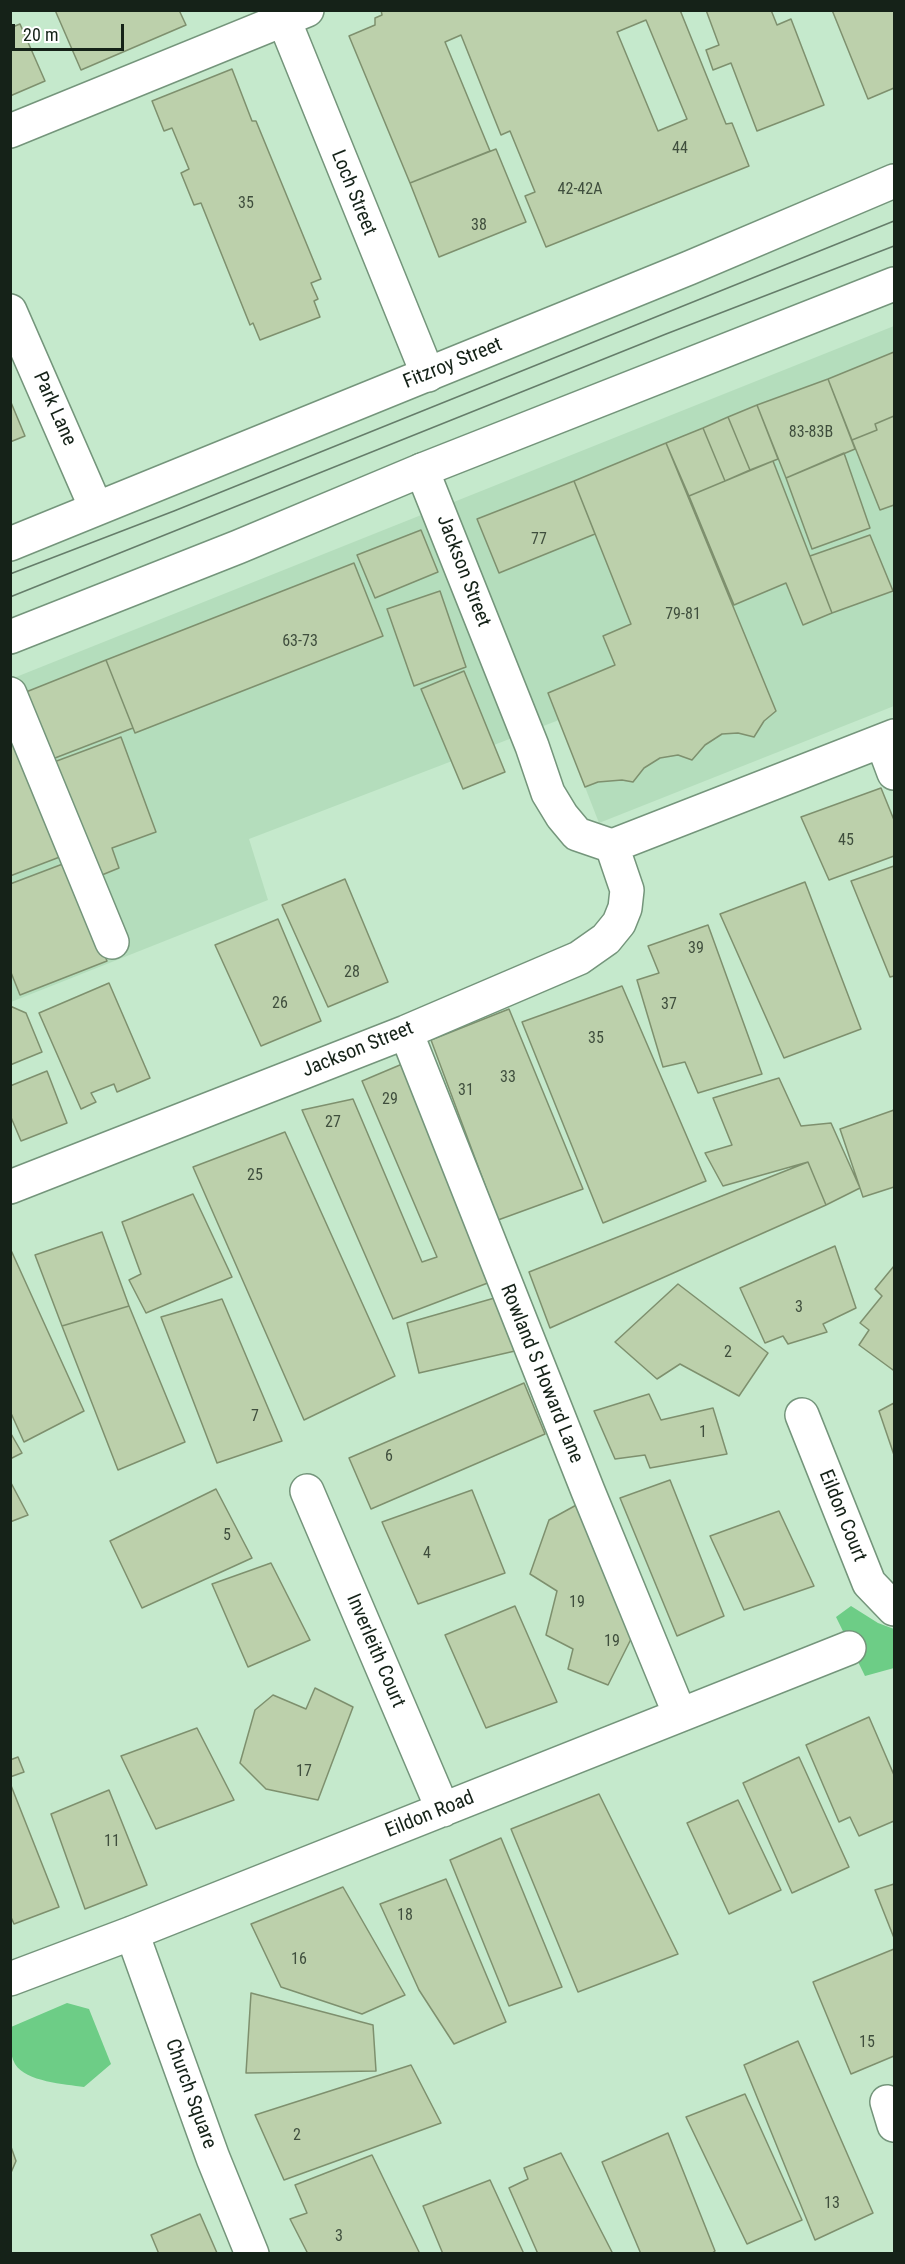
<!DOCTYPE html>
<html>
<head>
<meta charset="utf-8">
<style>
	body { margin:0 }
	#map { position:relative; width:905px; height:2264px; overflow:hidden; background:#c5e9cc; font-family:"Roboto Condensed",sans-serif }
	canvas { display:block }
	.frame { position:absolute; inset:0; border:12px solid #152218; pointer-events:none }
	.scale { position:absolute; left:12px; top:24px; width:112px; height:27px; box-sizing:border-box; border:3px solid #152218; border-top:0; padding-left:8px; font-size:18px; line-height:21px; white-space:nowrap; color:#152218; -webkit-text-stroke:4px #fff; paint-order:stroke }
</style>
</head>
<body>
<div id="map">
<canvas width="905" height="2264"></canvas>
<div class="frame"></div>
<div class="scale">20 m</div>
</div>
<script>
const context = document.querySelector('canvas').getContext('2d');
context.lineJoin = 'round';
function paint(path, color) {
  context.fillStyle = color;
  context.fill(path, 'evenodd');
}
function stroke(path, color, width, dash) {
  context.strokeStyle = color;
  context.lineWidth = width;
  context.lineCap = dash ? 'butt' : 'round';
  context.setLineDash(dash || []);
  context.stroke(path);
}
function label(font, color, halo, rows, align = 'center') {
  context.font = font + ' "Roboto Condensed",sans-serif';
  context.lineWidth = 6;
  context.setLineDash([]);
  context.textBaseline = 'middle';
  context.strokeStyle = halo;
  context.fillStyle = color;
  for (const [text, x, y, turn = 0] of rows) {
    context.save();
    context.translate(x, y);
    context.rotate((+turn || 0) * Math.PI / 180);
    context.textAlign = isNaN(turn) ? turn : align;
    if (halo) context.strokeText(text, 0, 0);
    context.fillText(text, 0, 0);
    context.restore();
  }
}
const built = new Path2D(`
	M894 326V706L599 823 559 720 249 839 268 900 11 1002V679Z`);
const green = new Path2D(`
	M851 1606 878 1623 894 1629V1668L865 1676 836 1617Z
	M67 2003 89 2009 111 2064 84 2087C65 2084 26 2082 15 2064 9 2053 10 2038 11 2027Z`);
const building = new Path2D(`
	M55 10H179L186 25 81 70Z
	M381 10H680L726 124 732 123 749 166 546 247 525 196 535 192 510 131 501 135 461 35 445 42 490 151 410 183 349 36 375 25V18L382 15ZM646 20 687 119 658 131 617 32Z
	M706 10H771L777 25 791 19 824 105 757 131 731 63 713 70 706 50 719 45Z
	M832 10H894V88L868 99Z
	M20 24 45 81 10 96V28Z
	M232 69 252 121H256L321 279 311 283 318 299 314 301 320 317 260 340 253 323 250 325 201 203 194 205 181 173 189 169 172 128 164 131 152 101Z
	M496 149 526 222 439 257 410 183Z
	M894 352V416L875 424 877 430 852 440 828 379Z
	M828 379 855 449 786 478 757 405Z
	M10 400 25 436 10 442Z
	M757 405 778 459 750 470 728 417Z
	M894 416V505L880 510 852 440 877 430 875 424Z
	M728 417 750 470 725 481 703 428Z
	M703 428 725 481 689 496 666 443Z
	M666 443 776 711 764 721 754 737 738 733 722 734 705 745 692 760 678 755 660 758 644 768 633 782 622 780 598 782 585 787 548 693 615 665 603 636 631 624 574 481Z
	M844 453 870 528 812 549 786 478Z
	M773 461 832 613 803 625 786 583 734 605 689 496Z
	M574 481 595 534 499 573 477 519Z
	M421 530 438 572 375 598 357 555Z
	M870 535 893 591 832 613 810 556Z
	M354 563 383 636 135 733 106 660Z
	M440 591 466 667 414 686 387 609Z
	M106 660 133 728 42 763 16 696Z
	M464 671 505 772 463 789 421 689Z
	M10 714 65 855 10 876Z
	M121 737 156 832 112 848 119 868 97 877 54 762Z
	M881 788 894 820V856L829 880 801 817Z
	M68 862 107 961 20 995 10 970V884Z
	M894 866V976L890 977 851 881Z
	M345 879 388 982 328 1007 282 905Z
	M805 882 861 1029 784 1058 720 914Z
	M278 919 321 1021 261 1046 215 945Z
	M708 925 762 1074 698 1093 685 1062 663 1067 637 980 659 973 648 946Z
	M109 983 150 1078 117 1092 114 1084 91 1093 96 1102 81 1109 39 1013Z
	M622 986 706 1181 603 1223 522 1022Z
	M10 1006 26 1013 42 1052 10 1065Z
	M509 1009 583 1189 498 1220 431 1040Z
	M407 1062 493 1281 393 1319 302 1110 353 1099 422 1262 437 1257 362 1081Z
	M47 1071 67 1123 21 1141 10 1115V1086Z
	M779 1078 801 1126 831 1123 860 1188 826 1205 808 1162 723 1186 705 1153 732 1145 713 1098Z
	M894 1110V1187L863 1197 840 1129Z
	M285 1132 395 1376 304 1420 193 1167Z
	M808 1162 826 1205 550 1328 529 1272Z
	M193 1194 232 1277 146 1313 129 1280 141 1274 122 1222Z
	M102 1232 129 1306 62 1326 35 1255Z
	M835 1246 856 1308 823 1324 827 1332 788 1344 783 1336 765 1343 740 1288Z
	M10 1248 84 1411 24 1442 10 1411Z
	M894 1266V1368L893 1370 859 1345 869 1330 860 1323 882 1296 875 1289Z
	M678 1284 768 1353 739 1396 680 1364 657 1379 615 1342Z
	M498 1297 515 1351 419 1373 407 1323Z
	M222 1299 282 1441 217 1463 161 1317Z
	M129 1306 185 1442 118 1470 62 1326Z
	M524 1383 545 1434 371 1509 349 1458Z
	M649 1394 661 1420 713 1408 727 1454 650 1468 645 1455 615 1459 594 1411Z
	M894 1403V1455L879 1411Z
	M10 1432 22 1453 10 1459Z
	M670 1480 724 1616 677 1636 620 1498Z
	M10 1481 28 1515 10 1522Z
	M216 1489 252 1558 142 1608 110 1541Z
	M472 1490 505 1573 418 1604 382 1522Z
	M580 1503 634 1633 608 1685 568 1669 573 1649 546 1635 557 1591 530 1574 549 1520Z
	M779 1511 814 1586 744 1610 710 1536Z
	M271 1563 310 1640 248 1667 212 1584Z
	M515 1606 557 1702 486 1728 445 1635Z
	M315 1688 353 1707 318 1800 266 1789 240 1763 255 1710 273 1695 306 1709Z
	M869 1717 894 1775V1821L859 1836 850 1817 839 1822 806 1745Z
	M197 1728 234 1800 156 1829 121 1756Z
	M18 1757 24 1772 10 1777V1760Z
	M799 1757 849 1867 792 1893 743 1783Z
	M10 1783 59 1907 14 1924 10 1915Z
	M109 1790 147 1885 85 1909 51 1814Z
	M599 1794 678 1954 578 1992 511 1829Z
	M738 1800 781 1890 729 1914 687 1823Z
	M501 1838 562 1987 509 2006 450 1860Z
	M446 1879 506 2022 454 2044 419 1990 380 1904Z
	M894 1884V1938L875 1890Z
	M343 1887 405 1995 362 2014 281 1987 251 1924Z
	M894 1949V2056L851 2074 813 1982Z
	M251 1993 373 2025 376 2071 246 2073Z
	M798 2041 873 2213 815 2240 744 2065Z
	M411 2065 441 2123 284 2180 255 2115Z
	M745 2094 802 2220 747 2244 686 2117Z
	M668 2133 715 2251 711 2254H641L602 2162Z
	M10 2144 16 2161 10 2175Z
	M561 2153 613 2254H538L509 2188 528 2179 524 2168Z
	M372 2155 420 2254H308L290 2219 307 2213 295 2185Z
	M490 2180 524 2254H443L423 2206Z
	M200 2214 217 2253 159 2254 151 2235Z`);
const minor = new Path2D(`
	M280 10 428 375
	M10 131 307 10
	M10 311 96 508
	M422 470 532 746 548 793 562 816 577 834 612 846 894 736
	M10 694 112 942
	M882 741 894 773
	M406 1032 588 1491 680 1715
	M10 1187 406 1032 579 958 606 939 619 923 625 908 627 890 612 846
	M802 1415 869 1583 894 1609
	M307 1491 443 1810
	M132 1933 213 2158 252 2254
	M10 1979 132 1933 849 1648
	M887 2102 894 2125`);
const major = new Path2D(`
	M10 544 689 268 894 181
	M10 637 238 547 422 470 894 284`);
const tram = new Path2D(`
	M10 574 174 511 894 221
	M10 597 666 334 894 246`);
const numberNames = [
	["44",680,149],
	["42-42A",580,190],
	["35",246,204],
	["38",479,226],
	["83-83B",811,433],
	["77",539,540],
	["79-81",683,615],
	["63-73",300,642],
	["45",846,841],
	["39",696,949],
	["28",352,973],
	["26",280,1004],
	["37",669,1005],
	["35",596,1039],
	["33",508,1078],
	["31",466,1091],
	["29",390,1100],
	["27",333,1123],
	["25",255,1176],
	["3",799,1308],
	["2",728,1353],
	["7",255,1417],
	["1",703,1433],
	["6",389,1457],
	["5",227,1536],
	["4",427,1554],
	["19",577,1603],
	["19",612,1642],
	["17",304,1772],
	["11",112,1842],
	["18",405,1916],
	["16",299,1960],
	["15",867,2043],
	["2",297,2136],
	["13",832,2204],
	["3",339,2237]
];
const streetNames = [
	["Loch Street",353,193,68],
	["Fitzroy Street",453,364,-22],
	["Park Lane",54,409,66],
	["Jackson Street",463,571,69],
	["Jackson Street",358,1050,-22],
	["Rowland S Howard Lane",541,1374,68],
	["Eildon Court",842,1516,68],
	["Inverleith Court",375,1651,67],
	["Eildon Road",430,1815,-22],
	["Church Square",190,2094,70]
];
paint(built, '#b4ddbc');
paint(green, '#6dcd86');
paint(building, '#bcd0ab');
stroke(building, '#7e906e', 1.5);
stroke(minor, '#74957b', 36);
stroke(major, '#74957b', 36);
stroke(minor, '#fff', 33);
stroke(major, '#fff', 33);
stroke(tram, '#657d6a', 1.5);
label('16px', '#3f4e3d', null, numberNames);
label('20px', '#152218', '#fff', streetNames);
</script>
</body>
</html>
